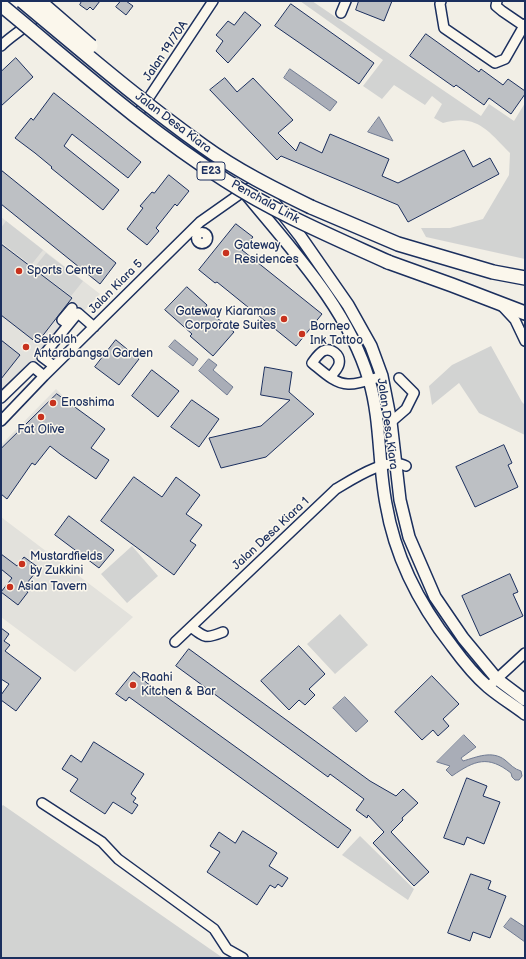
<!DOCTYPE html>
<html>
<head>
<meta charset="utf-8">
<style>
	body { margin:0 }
	#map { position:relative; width:526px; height:959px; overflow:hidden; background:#f2efe6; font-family:"Balsamiq Sans",sans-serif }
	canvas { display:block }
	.frame { position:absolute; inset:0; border:2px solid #1b2f5e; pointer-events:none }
</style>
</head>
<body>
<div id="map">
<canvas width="526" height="959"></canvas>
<div class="frame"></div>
</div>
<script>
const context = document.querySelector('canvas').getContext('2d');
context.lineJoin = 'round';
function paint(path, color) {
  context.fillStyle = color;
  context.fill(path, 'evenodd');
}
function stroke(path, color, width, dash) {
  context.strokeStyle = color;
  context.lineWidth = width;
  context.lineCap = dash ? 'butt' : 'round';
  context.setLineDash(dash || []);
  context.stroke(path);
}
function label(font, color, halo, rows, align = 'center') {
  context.font = font + ' "Balsamiq Sans",sans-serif';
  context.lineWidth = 3;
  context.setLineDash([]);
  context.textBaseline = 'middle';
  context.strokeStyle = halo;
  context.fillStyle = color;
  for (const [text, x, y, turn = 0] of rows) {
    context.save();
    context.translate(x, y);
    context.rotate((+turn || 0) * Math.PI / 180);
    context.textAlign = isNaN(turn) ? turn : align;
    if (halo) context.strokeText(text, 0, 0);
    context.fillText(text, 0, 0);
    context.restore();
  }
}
const built = new Path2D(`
	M1 217 100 294 1 399Z
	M56 389 66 399 1 466V445Z
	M1 517 133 617 75 672 1 617Z`);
const green = new Path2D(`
	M300 1H312L481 116 489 104 514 121 525 103V259L426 237 421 228H450L483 219 509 175 510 153C488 131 477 113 443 123L434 118 442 104 432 96 425 105 394 85 382 99 363 86 383 60Z
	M6 221 43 250 31 265 1 242V228Z
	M46 253 83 281 71 296 34 268Z
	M491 346 522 402 525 405V435L479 413 459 383 432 405 429 386 452 365Z
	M132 546 158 576 127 603 101 574Z
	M340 614 368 645 335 674 307 644Z
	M3 805 223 958H1V807Z
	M360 836 414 889 408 900 342 855Z`);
const water = new Path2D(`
	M290 69 337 102 330 111 284 78Z
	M379 117 393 141 368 132Z
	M175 340 198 359 193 366 169 347Z
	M209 359 217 365 213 370 233 387 227 395 199 371Z
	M345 697 368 721 356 732 333 708Z
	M464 735 476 747 461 758 463 761C477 757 492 750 505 760 511 765 514 769 521 771L522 776 519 780H515L512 777 511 773C488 755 475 760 452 776L446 770 450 766 437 762Z
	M511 918 525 927V942L504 927Z`);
const building = new Path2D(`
	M82 1H100L93 10 90 7 87 10 80 5Z
	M121 1H126L133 6 126 15 116 7Z
	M359 1H392L384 21 356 10Z
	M291 4 374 63 359 84 275 26Z
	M245 12 261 25 228 63 216 51 223 41 216 35 228 21 234 25Z
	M426 34 479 72 481 69 503 85 508 79 525 91V94L511 114 489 98 484 105 456 85 454 87 410 56Z
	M16 58 33 77 1 106V72Z
	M225 78 237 92 253 78 293 120 278 133 296 151 300 142 322 153 330 134 389 159 382 176 398 183 464 150 473 167 490 158 499 174 408 222 398 205 281 156 277 160 210 90Z
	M54 93 141 162 128 178 72 134 64 146 119 190 103 210 51 168 52 167 35 153 15 138 31 118 33 120Z
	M1 170 116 263 100 284 1 204Z
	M169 175 189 191 177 206 175 204 156 228 159 231 147 245 127 229 143 208 140 206 152 192 154 193Z
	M236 224 253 237 242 250 322 314 296 346 217 282 215 283 199 270Z
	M1 244 72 298 37 343 1 315Z
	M187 287 207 305 205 308 234 332 213 356 190 336 192 334 165 310Z
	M1 340 20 355 1 379Z
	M116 340 139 359 119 385 95 367Z
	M265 367 292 372 289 392 314 414 266 457 221 468 209 438 261 426 290 400 261 395Z
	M152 370 179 391 158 417 132 396Z
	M57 394 105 429 91 448 109 460 96 479 60 454 50 446 35 465 32 463 7 499 1 494V449Z
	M192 400 219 419 199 447 171 427Z
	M504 445 512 463 508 465 518 487 475 507 456 467Z
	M134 477 162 497 176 477 200 495 186 514 202 525 190 541 196 545 174 575 101 521Z
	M69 516 114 550 99 568 55 535Z
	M1 554 17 566 24 557 39 568 23 588 28 592 18 605 1 592 12 578 1 569Z
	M510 574 518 592 513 594 523 616 480 636 462 596Z
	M1 628 9 634 4 641 10 645 5 651 41 678 16 711 1 700V695L9 684 1 679Z
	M299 646 325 674 309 689 315 695 305 705 299 700 289 710 261 681Z
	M189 649 370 781 396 796 403 789 418 803 402 818 403 820 391 832 429 872 414 886 373 843 384 832 368 815 367 818 356 810 364 799 330 774 328 777 176 666Z
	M134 672 147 683 351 830 338 848 129 697 126 701 116 694Z
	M432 676 459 704 443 719 449 726 438 736 433 730 422 740 395 712Z
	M94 742 144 774 131 794 136 798 133 802 138 805 132 814 113 802 105 814 70 791 78 779 62 769 71 755 81 762Z
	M467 778 487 786 483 796 500 802 484 844 467 837 464 845 444 838Z
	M243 831 277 853 269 866 288 878 282 887 278 884 275 888 270 885 257 905 207 872 220 852 210 846 219 832 235 843Z
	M471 874 491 881 488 889 506 896 490 938 473 932 470 941 448 933Z`);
const minor = new Path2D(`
	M441 1 440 4 444 28 495 63 505 59 525 24
	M497 1 496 6 502 11 524 26
	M341 13 346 1
	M1 46C12 35 26 28 37 16
	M138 114 213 1
	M196.5 238a5.5 5.5 0 1 1 11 0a5.5 5.5 0 1 1-11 0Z
	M502 306 515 320 525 341
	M68 324 62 320 72 308
	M54 366 42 357 78 313 94 327
	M331 377C333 373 338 369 339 364 341 355 331 347 323 351 318 354 315 359 312 363 322 371 335 384 348 384 357 385 372 379 382 376
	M1 398 33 367 44 376
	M1 421 44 376 200 222 244 191 259 183
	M391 422 406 409 414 393 399 378
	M191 627C205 638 206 639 223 632
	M175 642 336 489C353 479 387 456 406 466
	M488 687 525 653
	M42 803 102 842 118 859 214 929 227 949 243 958`);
const major = new Path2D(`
	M7 1 28 19
	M257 181 300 236 348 305 371 346 382 376 391 422 400 500 409 537 435 597 463 638 497 679 525 700
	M247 195C293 251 348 309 369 380 381 420 378 463 386 504 395 557 419 604 452 646 463 661 474 675 488 687 500 697 513 705 525 714`);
const highway = new Path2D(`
	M311 207 398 244 493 272 525 278
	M388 262 452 285 525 313`);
const highwayBridge = new Path2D(`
	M22 1C81 50 140 101 203 146 236 170 274 189 311 207
	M39 1 91 46
	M1 5C74 65 145 129 225 180 276 213 333 237 388 262`);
const markers = [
	[226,253,4,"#c8321e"],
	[19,271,4,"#c8321e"],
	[284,319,4,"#c8321e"],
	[302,334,4,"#c8321e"],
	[26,347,4,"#c8321e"],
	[53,403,4,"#c8321e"],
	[41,417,4,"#c8321e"],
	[22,564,4,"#c8321e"],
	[10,587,4,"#c8321e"],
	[133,685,4,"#c8321e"]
];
const shields = [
	[211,171,28]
];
const shieldNames = [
	["E23",211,171]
];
const streetNames = [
	["Jalan 19/70A",166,51,-56],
	["Jalan Desa Kiara",173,123,37],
	["Penchala Link",265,202,29],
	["Jalan Kiara 5",116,287,-45],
	["Jalan Desa Kiara",387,424,82],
	["Jalan Desa Kiara 1",271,534,-43]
];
const poiNames = [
	["Gateway",234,246],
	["Residences",234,260],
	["Sports Centre",27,271],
	["Gateway Kiaramas",276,312,"right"],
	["Corporate Suites",276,326,"right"],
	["Borneo",310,327],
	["Ink Tattoo",310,341],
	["Sekolah",34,340],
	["Antarabangsa Garden",34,354],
	["Enoshima",61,403],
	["Fat Olive",41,430,"center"],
	["Mustardfields",30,557],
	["by Zukkini",30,571],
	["Asian Tavern",18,587],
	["Raahi",141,678],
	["Kitchen & Bar",141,692]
];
paint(built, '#e2e1dc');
paint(green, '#d2d3d2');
paint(water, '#a9adb7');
stroke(water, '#707b93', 1);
paint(building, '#bdc0c4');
stroke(building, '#1b2f5e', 1);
stroke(minor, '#1b2f5e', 12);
stroke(major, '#1b2f5e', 14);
stroke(highway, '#1b2f5e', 16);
stroke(minor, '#fbf7ec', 9);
stroke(major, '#fbf7ec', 11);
stroke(highway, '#fbf7ec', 13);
stroke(highwayBridge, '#1b2f5e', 16, []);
stroke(highwayBridge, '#fbf7ec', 13);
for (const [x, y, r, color] of markers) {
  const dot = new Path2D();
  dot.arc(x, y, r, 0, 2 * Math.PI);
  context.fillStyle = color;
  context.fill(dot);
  stroke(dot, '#fbf7ec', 1.5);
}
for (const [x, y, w] of shields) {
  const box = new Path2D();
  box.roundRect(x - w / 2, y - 9, w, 18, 3);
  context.fillStyle = '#fbf7ec';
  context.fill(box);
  stroke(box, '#1b2f5e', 1);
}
label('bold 11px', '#1b2f5e', null, shieldNames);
label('12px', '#1b2f5e', '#fbf7ec', streetNames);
label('12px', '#1b2f5e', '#fbf7ec', poiNames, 'left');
</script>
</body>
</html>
